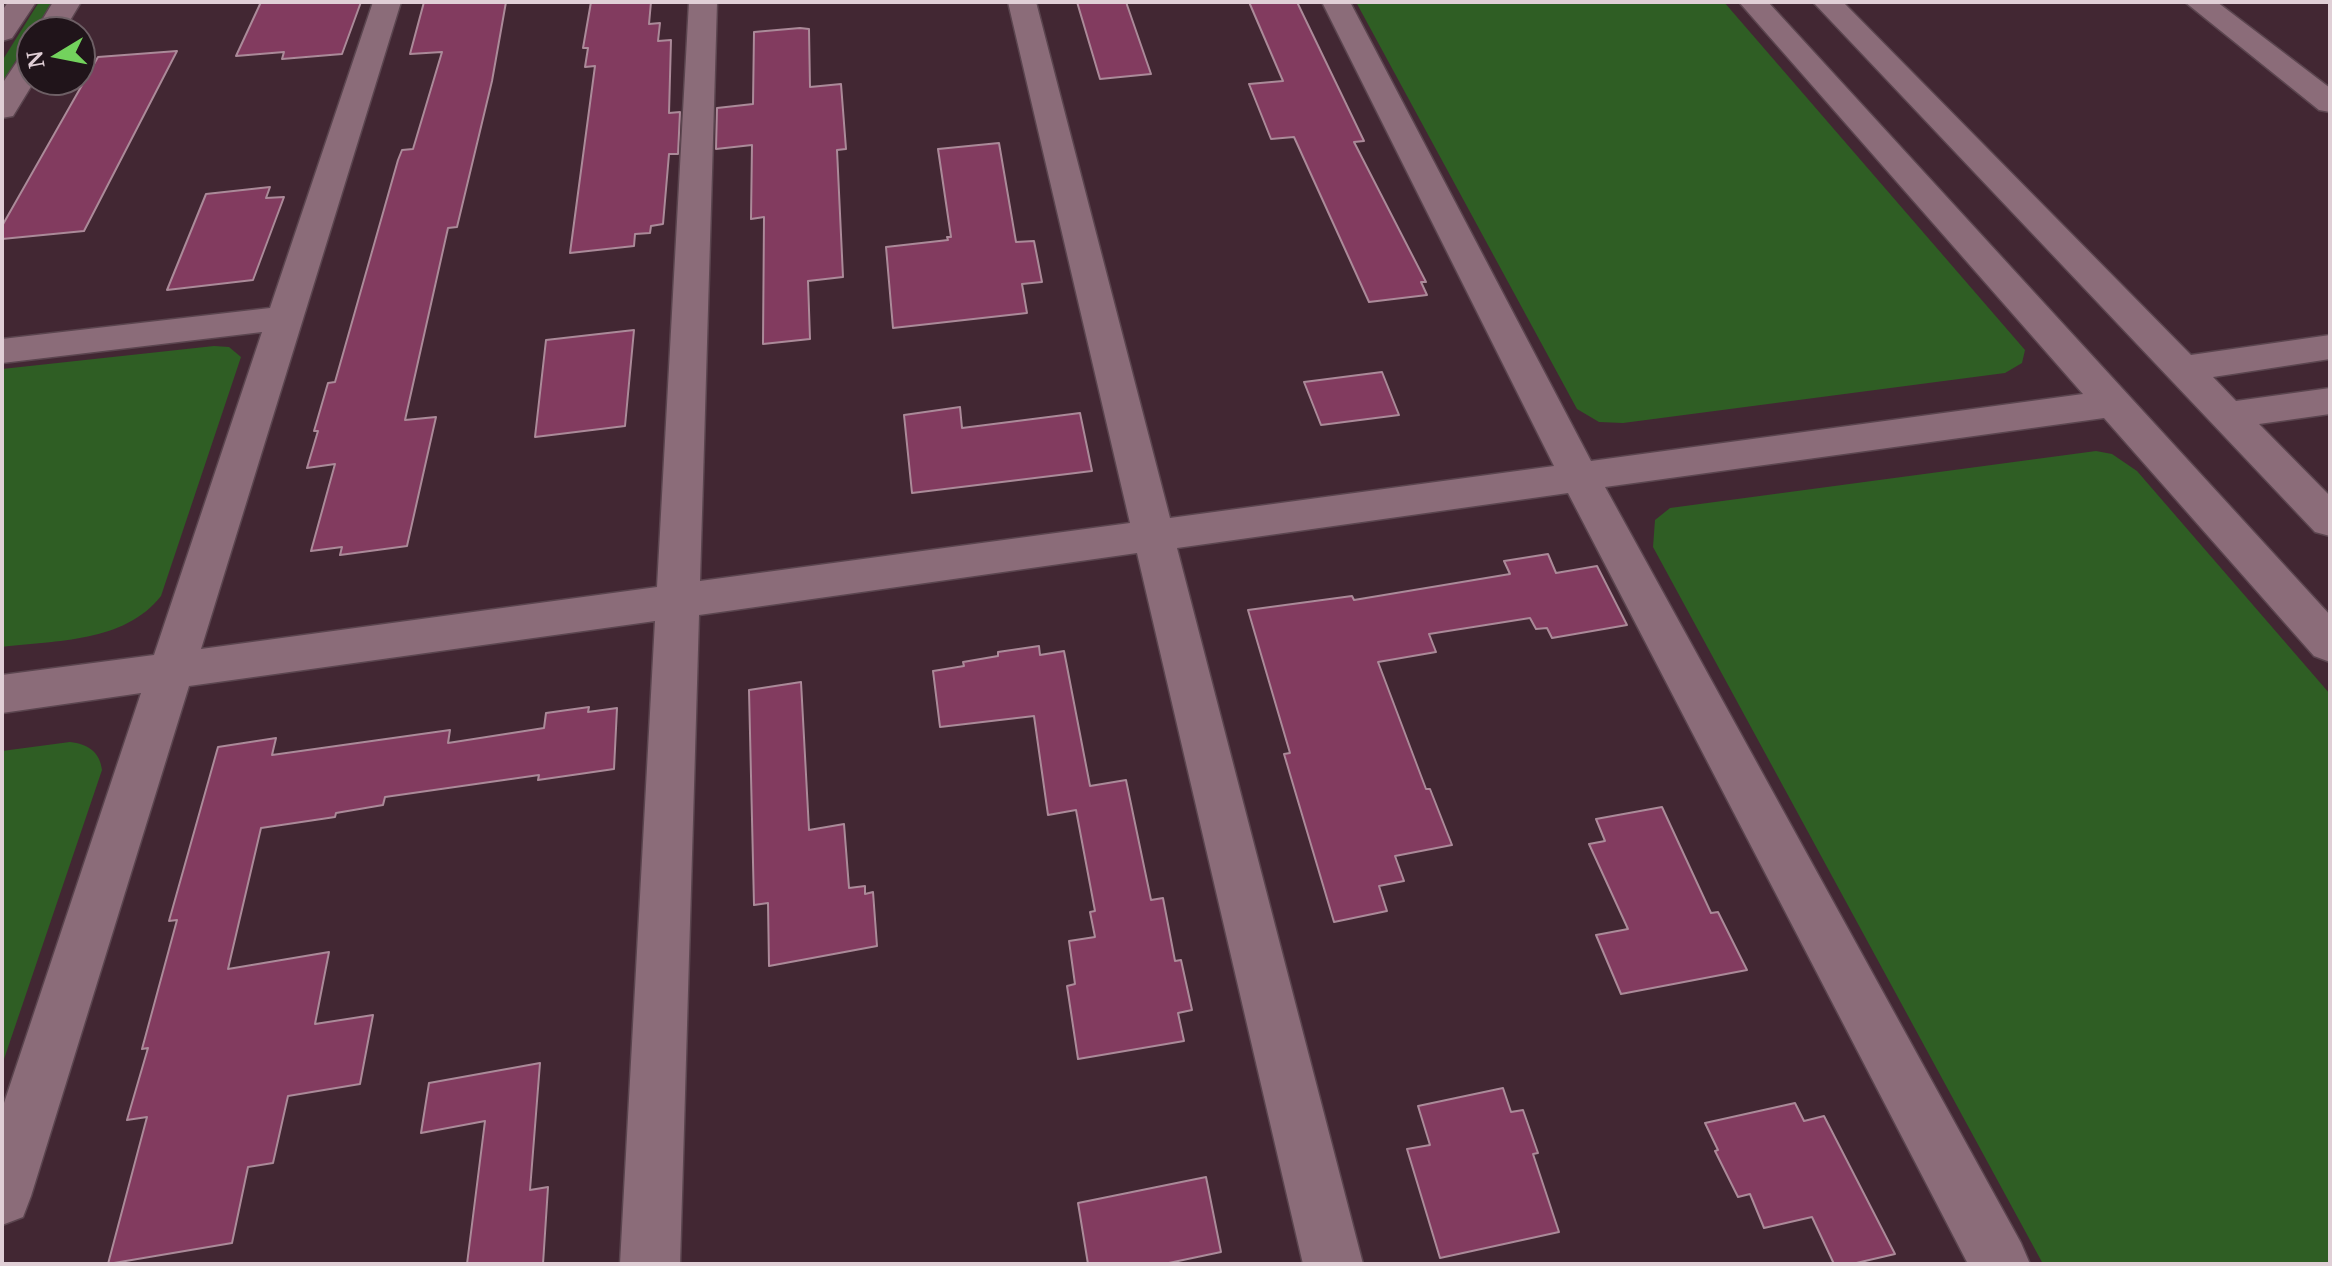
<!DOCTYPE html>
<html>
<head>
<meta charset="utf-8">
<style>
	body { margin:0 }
	#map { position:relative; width:2332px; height:1266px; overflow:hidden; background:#422733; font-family:"Noto Serif",serif }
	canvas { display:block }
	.frame { position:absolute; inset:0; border:4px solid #e0cfd6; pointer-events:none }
	.north { position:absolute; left:16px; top:16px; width:80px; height:80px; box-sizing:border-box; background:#20141a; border:2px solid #6d5f65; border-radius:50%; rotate:260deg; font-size:22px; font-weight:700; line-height:32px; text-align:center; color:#e0cfd6 }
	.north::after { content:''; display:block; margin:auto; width:28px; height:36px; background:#73d25d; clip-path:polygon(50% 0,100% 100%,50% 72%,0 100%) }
</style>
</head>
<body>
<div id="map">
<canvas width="2332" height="1266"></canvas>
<div class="frame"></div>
<div class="north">N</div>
</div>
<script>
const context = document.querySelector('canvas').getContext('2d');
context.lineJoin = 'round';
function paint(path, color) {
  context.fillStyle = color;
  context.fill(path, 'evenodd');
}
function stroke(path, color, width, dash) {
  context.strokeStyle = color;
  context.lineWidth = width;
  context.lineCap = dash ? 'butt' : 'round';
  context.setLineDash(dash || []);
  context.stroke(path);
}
const green = new Path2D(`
	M39 2H52L2 83V61Z
	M1356 2H1724L2025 350 2022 363 2005 373 1623 423 1599 422 1577 409Z
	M214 346 229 347 241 357 161 596C124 643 56 640 2 647V369Z
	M2096 451 2112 454 2137 471 2330 694V1264H2043L1653 547 1655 520 1670 508Z
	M70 742C88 744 100 752 102 770L2 1065V751Z`);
const building = new Path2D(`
	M261 2H361L342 54 282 59 284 52 236 56Z
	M424 2H506L492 81 457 227 448 228 405 420 436 417 407 546 340 555 342 547 311 551 335 464 307 468 318 431H314L328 383 335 382 398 160 402 150 413 149 442 52 410 54Z
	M591 2H651L649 24 660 23 658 41 671 40 669 113 680 112 678 154H669L663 224 651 226 650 233 635 234 634 246 570 253 595 66 585 67 588 48H583Z
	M1077 2H1126L1151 74 1100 79Z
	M1249 2H1297L1364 141 1354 142 1426 282H1421L1427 295 1369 302 1294 137 1271 139 1249 84 1283 81Z
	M800 28 809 29 810 87 841 84 846 149 837 150 843 277 808 281 810 339 763 344 764 217 751 219 752 145 716 149 717 108 753 104 754 32Z
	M177 51 84 231 2 239V226L98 57Z
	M999 143 1016 242 1034 241 1042 282 1022 284 1027 313 893 328 886 247 948 240 947 237H951L938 149Z
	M270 187 266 198 284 197 253 280 167 290 206 194Z
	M634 330 625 426 535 437 546 340Z
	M1382 372 1399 415 1321 425 1304 382Z
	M960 407 962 428 1080 413 1092 471 912 493 904 415Z
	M1548 554 1556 573 1597 566 1627 625 1552 638 1547 628 1536 629 1530 618 1429 634 1436 652 1378 662 1426 789H1430L1452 845 1395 856 1404 881 1379 886 1387 911 1334 922 1284 754 1290 753 1248 610 1352 596 1354 600 1510 574 1504 561Z
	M1039 646 1040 655 1064 651 1090 786 1126 780 1151 900 1163 898 1175 961 1181 960 1192 1010 1178 1013 1184 1041 1078 1059 1067 986 1075 984 1069 941 1095 937 1090 912 1095 911 1076 810 1048 815 1034 716 940 727 933 671 964 666 963 662 998 656V652Z
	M801 682 809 830 844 824 849 888 865 886V894L873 892 877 946 769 966 768 903 754 905 749 690Z
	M589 707 588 712 617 708 614 769 538 780 539 775 385 797 383 805 336 813 335 817 261 828 228 969 329 952 315 1024 373 1015 360 1084 288 1096 273 1163 248 1167 232 1243 108 1264 147 1117 127 1120 148 1048 142 1049 177 920 169 921 218 747 276 738 272 755 450 730 448 743 544 728 546 713Z
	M1662 807 1711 913 1718 912 1747 970 1621 994 1596 935 1628 929 1589 844 1605 841 1596 819Z
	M540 1063 530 1190 548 1187 543 1264H467L485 1121 421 1133 429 1083Z
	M1503 1088 1511 1112 1523 1110 1538 1153 1533 1154 1559 1232 1440 1258 1407 1149 1430 1145 1418 1106Z
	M1795 1103 1804 1121 1824 1116 1895 1254 1852 1264H1834L1812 1217 1764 1228 1750 1194 1738 1197 1715 1151 1718 1150 1705 1123Z
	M1206 1177 1221 1252 1164 1264H1088L1078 1203Z`);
const minor = new Path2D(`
	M8 2H36L12 38 2 41V11Z
	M53 2H81L63 32H35Z
	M373 2H401L201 649 657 587 689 2H717L700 581 1130 523 1008 2H1036L1170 518 1554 466 1322 2H1350L1591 461 2083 394 1739 2H1768L2330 615V662L2314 656 2104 418 1605 487 2021 1243 2030 1264H1968L1568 493 1177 548 1363 1264H1303L1137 553 699 615 680 1264H620L655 621 189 686 31 1196 23 1217 2 1225V1109L141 693 2 713V675L154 655 262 332 2 363V339L270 308Z
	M1813 2H1843L2191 355 2330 335V359L2213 377 2236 401 2330 388V414L2259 424 2330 496V536L2315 532Z
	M2185 2H2217L2330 88V112L2319 110Z
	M32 51V80H35L13 116 2 118V84L22 54Z`);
paint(green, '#2f5e24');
paint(building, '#823b5f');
stroke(building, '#ab8a99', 2);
stroke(minor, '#5b454f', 3);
paint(minor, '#8b6c79');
</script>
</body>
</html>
